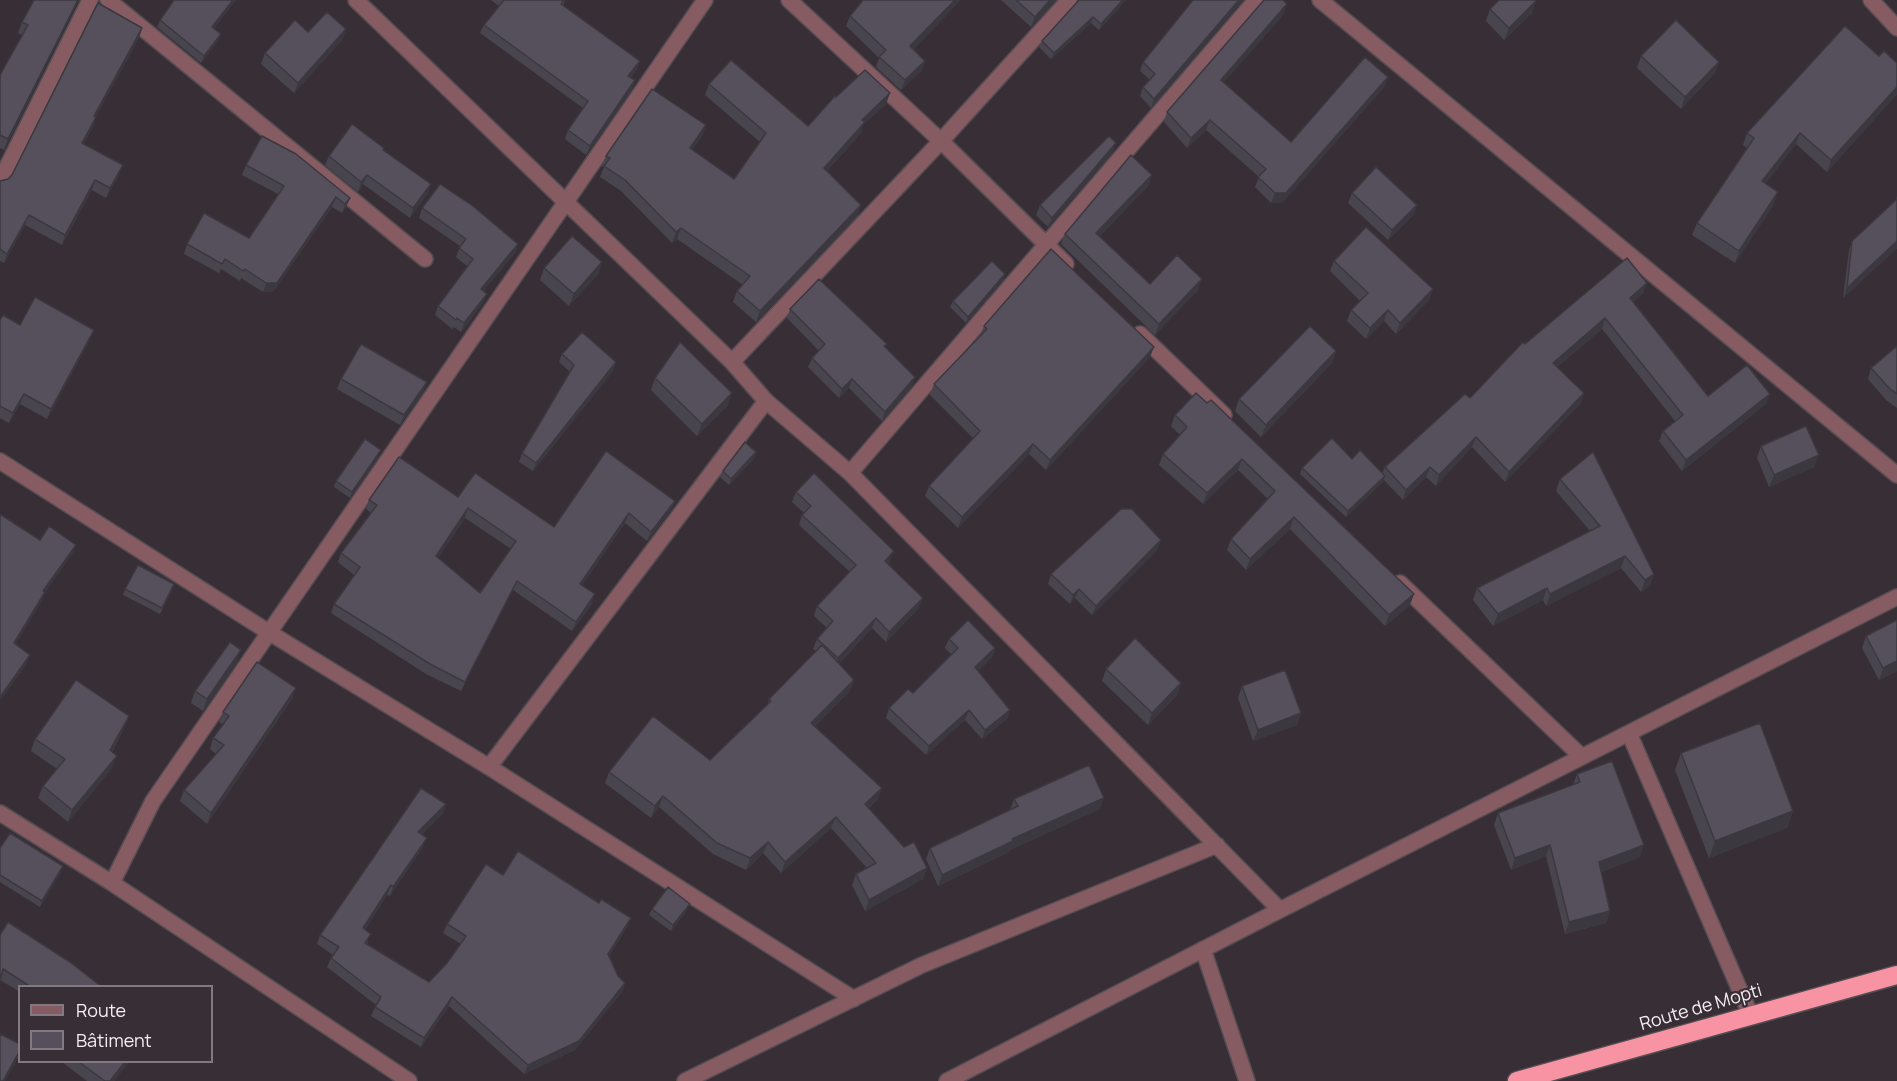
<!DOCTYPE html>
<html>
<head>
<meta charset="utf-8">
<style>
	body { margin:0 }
	#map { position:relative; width:1897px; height:1081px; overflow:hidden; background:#382e35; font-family:Manrope,sans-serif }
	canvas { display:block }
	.legend { position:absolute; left:18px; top:985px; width:195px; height:78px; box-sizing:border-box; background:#382e35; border:2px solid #837a81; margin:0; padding:8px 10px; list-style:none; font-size:18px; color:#f4edf2 }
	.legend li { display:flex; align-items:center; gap:12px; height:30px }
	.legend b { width:30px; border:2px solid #837a81 }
</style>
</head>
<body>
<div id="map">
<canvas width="1897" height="1081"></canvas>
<ul class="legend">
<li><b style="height:8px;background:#865c62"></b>Route</li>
<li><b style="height:16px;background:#55505c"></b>Bâtiment</li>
</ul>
</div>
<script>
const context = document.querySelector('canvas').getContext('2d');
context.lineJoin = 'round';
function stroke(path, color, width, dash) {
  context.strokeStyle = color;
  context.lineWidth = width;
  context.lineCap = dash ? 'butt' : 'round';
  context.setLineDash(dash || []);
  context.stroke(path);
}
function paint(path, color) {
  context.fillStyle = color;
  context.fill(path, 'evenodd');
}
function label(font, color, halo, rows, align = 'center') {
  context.font = font + ' Manrope,sans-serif';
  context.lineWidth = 4.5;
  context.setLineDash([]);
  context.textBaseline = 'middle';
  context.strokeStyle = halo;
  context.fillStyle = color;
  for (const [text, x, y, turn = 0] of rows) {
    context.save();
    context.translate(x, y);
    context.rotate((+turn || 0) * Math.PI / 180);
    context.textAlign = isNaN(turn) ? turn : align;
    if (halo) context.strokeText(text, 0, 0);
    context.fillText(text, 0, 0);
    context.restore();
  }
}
const minor = new Path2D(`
	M108 0 425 259
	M356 0 732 362 766 401 850 473 1280 910
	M789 0 941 141 1066 264
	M1320 0 1897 475
	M1871 0 1897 28
	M0 181 90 0
	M1140 334 1224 415
	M732 362 941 141 1069 0
	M0 461 270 633 489 767 854 999
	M850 473 1256 0
	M1400 583 1582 757
	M1629 733 1751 1016
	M489 767 766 401
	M0 813 112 883 409 1081
	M112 883 153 801 705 0
	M1203 949 1247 1081
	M685 1081 922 965 1217 845
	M947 1081 1280 910 1897 597`);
const highway = new Path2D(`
	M1517 1081 1897 975`);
const wall = new Path2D(`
	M236 0 214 28 221 34 218 41 201 63 157 27 160 20Z
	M491 0H565L563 6 640 61 637 69 631 77 635 80 632 89 586 155 565 139 568 130 583 108 480 33 484 25 499 6Z
	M1001 0H1056L1031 27Z
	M1126 0 1099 30 1091 23 1051 59 1039 47 1042 41Z
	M1193 0H1243L1151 108 1140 96 1143 87 1150 80 1140 71 1143 62Z
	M75 7 4 150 0 148V75L22 35 18 33 22 22Z
	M1490 9 1532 13 1504 40 1486 21Z
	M1284 14 1223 83 1291 142 1388 77 1384 87 1282 203H1271L1255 187 1259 177 1206 130 1187 148 1164 122 1167 112Z
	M850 16 914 49 925 61 921 71 901 90 876 67 879 58 846 26Z
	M142 28 139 38 96 116 93 127 83 144 119 175 106 198 92 190 62 245 25 225 4 263 0 261V181L8 179Z
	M346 29 342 40 294 93 261 64 265 53 308 32Z
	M1641 56 1719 62 1715 73 1681 109 1637 68Z
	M1879 56 1897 63V94L1827 172 1796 144 1766 183 1774 204 1735 263 1692 235 1697 223 1747 148 1743 145 1747 133Z
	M709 84 808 126 836 97 886 104 863 125 861 133 827 171 861 205 857 216 756 322 733 302 737 291 743 285 677 239 672 243 621 191 600 177 604 167 602 166 606 156 706 125 702 136 692 150 734 179 760 142 705 95Z
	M384 150 428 193 410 218 363 184 358 192 325 165 329 156Z
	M1113 152 1048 227 1036 215 1040 205Z
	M246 165 350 198 346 207 342 213 332 207 273 292H263L241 278 240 281 221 269 219 273 184 254 187 244 249 238 278 194 242 175Z
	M1152 175 1148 186 1100 236 1150 284 1198 290 1155 335 1061 244 1065 234Z
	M1352 193 1417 205 1413 215 1388 240 1348 203Z
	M1897 196V248L1843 298 1849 250 1852 241 1896 200Z
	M422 208 518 244 515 253 483 291V303L461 332 454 327 452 329 435 315 438 306 467 266 456 257 460 246 419 218Z
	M1334 261 1433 289 1429 300 1396 334 1384 321 1366 339 1347 321 1351 310 1360 301 1330 271Z
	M602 262 598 274 569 306 540 280 544 268Z
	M1005 274 1003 280 966 323 950 307 953 301Z
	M1647 283 1643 293 1633 302 1708 396 1770 394 1766 404 1682 471 1659 441 1663 431 1675 421 1602 329 1557 367 1581 403 1505 482 1472 447 1436 486 1426 477 1403 500 1384 480 1383 482 1346 517 1300 474 1302 468 1382 473 1385 467 1470 398 1525 344Z
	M790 309 886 348 912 386 882 421 849 388 839 398 808 367 812 358 819 351 787 318Z
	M0 320 90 340 47 419 20 404 9 423 0 418Z
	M984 326 1150 357 1046 470 1029 454 958 528 925 496 929 486 973 438 930 395 934 384 980 336Z
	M1897 346V408L1886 400 1868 379 1871 368Z
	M1336 351 1332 363 1261 437 1235 411 1239 399Z
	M562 354 616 362 613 371 533 471 519 462 522 453 570 372 559 362Z
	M655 378 728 405 697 436 651 390Z
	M341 379 427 382 423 392 400 425 337 389Z
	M1196 393 1410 605 1385 626 1290 529 1246 570 1227 550 1231 539 1268 499 1238 470 1203 504 1159 465 1163 454 1180 435 1171 426 1175 415Z
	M1761 446 1814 467 1769 487 1757 458Z
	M756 452 754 459 729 485 720 477 723 471Z
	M1593 452 1650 586 1641 592 1621 568 1546 606 1543 600 1493 626 1473 600 1477 588 1590 531 1556 491 1560 479Z
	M379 456 350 498 334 487 336 481Z
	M796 492 890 561 888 564 919 608 886 642 872 628 839 664 854 680 850 691 814 727 878 799 869 808 904 847 927 868 923 879 865 911 852 885 856 874 867 868 831 828 781 873 763 853 746 870 713 854 659 807 651 818 605 783 609 772 710 760 767 706 769 699 816 651 813 649 817 639 827 628 814 616 817 606 850 572 799 525 802 515 804 513 792 502Z
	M458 497 554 527 675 501 671 510 647 541 625 523 582 585 592 604 572 631 513 590 461 691 426 674 331 613 334 604 354 575 338 562 341 553 371 513 366 509 369 500ZM465 518 511 549 480 593 438 558Z
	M1161 540 1157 550 1092 615 1075 598 1070 604 1048 584 1051 574Z
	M125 589 172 590 160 614 123 595Z
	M1866 636 1897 671 1879 680 1862 648Z
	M949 639 995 648 992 657 978 671 1010 710 1007 719 982 739 965 720 926 755 886 718 889 708 913 693 951 654 945 648Z
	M237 662 203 711 191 703 195 691Z
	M1106 669 1181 683 1177 695 1148 725 1102 681Z
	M1242 686 1301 713 1297 725 1253 741 1238 698Z
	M292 699 207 824 180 801 184 790 216 754 210 749 213 738 223 725 219 722 223 712Z
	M129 716 124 728 112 752V768L68 822 38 798 43 786 57 769 31 751 35 739Z
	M1681 753 1793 811 1787 828 1709 858 1675 770Z
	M1577 774 1640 857 1601 872 1610 911 1606 923 1565 934 1546 856 1511 870 1494 825 1498 813 1573 785Z
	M1014 799 1100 809 1010 850 1009 852 938 886 926 859 930 848 1010 810Z
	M446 804 443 813 422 834 423 847 390 896 387 895 365 930 368 944 429 982 447 963 461 944 443 933 447 924 503 875 599 903 631 918 627 927 609 956 618 976 625 983 622 992 575 1050 524 1074 449 1006 421 1047 371 1016 376 1005 327 967 331 958 333 955 317 944 320 935Z
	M0 848 61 872 40 907 0 882Z
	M652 909 687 910 671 931 649 915Z
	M0 935 102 987H20V992L0 980Z
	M62 1062H129L114 1081H87Z`);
const shadedWall = new Path2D(`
	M78 0 75 7 4 150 8 139Z
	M233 0H236L209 35 212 27Z
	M955 0H961L907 57 910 46Z
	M1050 0H1056L1031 27 1035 17Z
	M1123 0H1126L1099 30 1101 24Z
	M1239 0H1243L1151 108 1154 99Z
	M1536 1 1532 13 1504 40 1509 28Z
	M1287 4 1284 14 1217 90 1221 80Z
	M1093 17 1091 23 1051 59 1054 53Z
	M142 28 139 38 91 126 94 116Z
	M346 29 342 40 294 93 298 83Z
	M221 34 218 41 201 63 204 56Z
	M640 61 637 69 625 84 628 76Z
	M925 61 921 71 901 90 905 80Z
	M1719 62 1715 73 1681 109 1685 97Z
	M1388 77 1384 87 1282 203H1271L1275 193Z
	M635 80 632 89 586 155 590 146Z
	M1897 87V94L1827 172 1831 160Z
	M890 93 886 104 863 125 861 133 820 179 824 168 862 120Z
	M96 117 93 127 78 153 82 143Z
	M1210 120 1206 130 1187 148 1191 138Z
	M706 125 702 136 686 159 690 148Z
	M1800 133 1796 144 1758 193 1762 181Z
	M1116 143 1113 152 1048 227 1052 218Z
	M123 165 119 175 106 198 110 188Z
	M367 175 363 184 358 192 361 182Z
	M1152 175 1148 186 1092 244 1096 233Z
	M95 180 92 190 62 245 65 235Z
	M431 184 428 193 410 218 413 208Z
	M1778 192 1774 204 1735 263 1739 251Z
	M336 197 332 207 273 292H263L266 283Z
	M350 198 346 207 342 213 345 204Z
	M861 205 857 216 756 322 760 311Z
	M1417 205 1413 215 1388 240 1392 230Z
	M29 215 25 225 4 263 7 254Z
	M681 228 677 239 672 243 676 232Z
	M1897 241V248L1843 298 1847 288Z
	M518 244 515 253 477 298 481 289Z
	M602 262 598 274 569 306 574 294Z
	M1005 274 1003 280 966 323 968 317Z
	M1202 279 1198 290 1155 335 1159 324Z
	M1647 283 1643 293 1626 308 1630 298Z
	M1433 289 1429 300 1396 334 1400 323Z
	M487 294 483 303 461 332 464 323Z
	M1388 310 1384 321 1366 339 1370 328Z
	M1605 318 1602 329 1549 373 1553 363Z
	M94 330 90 340 47 419 51 409Z
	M1154 347 1150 357 1046 470 1050 460Z
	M1336 351 1332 363 1261 437 1266 425Z
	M616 362 613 371 533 471 536 463Z
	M915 377 912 386 882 421 885 412Z
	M852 379 849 388 839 398 842 389Z
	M427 382 423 392 400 425 404 415Z
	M732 393 728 405 697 436 702 424Z
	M1584 393 1581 403 1505 482 1509 472Z
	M24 394 20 404 9 423 13 413Z
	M1770 394 1766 404 1682 471 1686 460Z
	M1476 437 1472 447 1436 486 1439 475Z
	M1033 444 1029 454 958 528 962 517Z
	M381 450 379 456 350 498 352 492Z
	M756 452 754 459 729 485 731 479Z
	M1819 455 1814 467 1769 487 1774 475Z
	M1242 459 1238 470 1203 504 1207 493Z
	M1430 467 1426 477 1403 500 1406 490Z
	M1385 476 1383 482 1346 517 1348 511Z
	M675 501 671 510 647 541 651 532Z
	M468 508 465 518 433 566 436 556Z
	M629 513 625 523 577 593 580 584Z
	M1294 517 1290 529 1246 570 1250 559Z
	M1161 540 1157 550 1092 615 1096 606Z
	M76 545 73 553 45 593 42 601 11 652 14 643 43 591Z
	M894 551 890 561 881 570 885 561Z
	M1625 556 1621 568 1546 606 1550 594Z
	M1654 574 1650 586 1641 592 1645 580Z
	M517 581 513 590 461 691 465 682Z
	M1547 588 1543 600 1493 626 1498 614Z
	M1079 589 1075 598 1070 604 1073 595Z
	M595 594 592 604 572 631 576 622Z
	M1414 594 1410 605 1385 626 1389 615Z
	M923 598 919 608 886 642 889 632Z
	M876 618 872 628 835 668 838 658Z
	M995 648 992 657 972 677 975 667Z
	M241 650 237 662 203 711 207 699Z
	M30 655 27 664 0 701V697Z
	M1897 661V671L1879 680 1883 668Z
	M854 680 850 691 807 735 811 723Z
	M1181 683 1177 695 1148 725 1152 713Z
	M296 688 292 699 207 824 211 813Z
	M969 710 965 720 926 755 929 746Z
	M1010 710 1007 719 982 739 985 730Z
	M1301 713 1297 725 1253 741 1258 730Z
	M129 716 124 728 106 762 110 750Z
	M117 756 112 768 68 822 72 810Z
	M882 788 878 799 861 815 865 804Z
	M663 796 659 807 651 818 655 806Z
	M1104 798 1100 809 1010 850 1009 852 938 886 942 875 1012 839Z
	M446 804 443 813 415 841 418 832Z
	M1793 811 1787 828 1709 858 1715 841Z
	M836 817 831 828 781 873 785 862Z
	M427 838 423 847 390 896 393 887Z
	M768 842 763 853 746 870 750 858Z
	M1550 845 1546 856 1511 870 1515 858Z
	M1644 845 1640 857 1594 874 1599 862Z
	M63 866 61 872 40 907 42 901Z
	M927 868 923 879 865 911 869 900Z
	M391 885 387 895 360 938 363 928Z
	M690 904 687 910 671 931 673 925Z
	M1610 911 1606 923 1565 934 1569 922Z
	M631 918 627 927 604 963 608 954Z
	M625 983 622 992 575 1050 524 1074 528 1065Z
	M452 997 449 1006 421 1047 424 1038Z
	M20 1050 18 1058 5 1081H3Z
	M125 1062H129L114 1081H110Z`);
const building = new Path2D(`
	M34 0H78L8 139 0 135V75L28 25 22 22Z
	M174 0H233L212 27 221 34 204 56 160 20Z
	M504 0H564L561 4 640 61 628 76 635 80 590 146 568 130 588 101 484 25Z
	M863 0H955L910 46 925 61 905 80 879 57 886 50 850 16Z
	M1016 0H1050L1035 17Z
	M1079 0H1123L1101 24 1093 17 1054 53 1042 41Z
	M1193 0H1239L1154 99 1143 87 1155 74 1143 62Z
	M1264 0H1283L1287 4 1221 80 1291 142 1365 57 1388 77 1286 193H1275L1258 177 1266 169 1210 120 1191 138 1167 112Z
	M1499 0H1535L1536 1 1509 28 1490 9Z
	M98 3 142 28 94 116 96 117 82 143 123 165 110 188 95 180 65 235 29 215 7 254 0 249V181L8 179 12 175Z
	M327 12 346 29 298 83 265 53 295 20 308 32Z
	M1676 20 1719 62 1685 97 1641 56Z
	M1845 26 1879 56 1884 51 1897 63V87L1831 160 1800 133 1762 181 1778 192 1739 251 1697 223 1754 138 1747 133Z
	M731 60 808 126 835 96 836 97 865 70 890 93 862 120 865 122 824 168 861 205 760 311 737 291 750 276 681 228 676 232 625 180 604 166 610 158 606 156 652 89 706 125 690 148 734 179 766 133 709 84Z
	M352 124 384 148 383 150 431 184 413 208 367 175 361 182 329 156Z
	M262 136 296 154 350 198 345 204 336 197 277 283H266L245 269 243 271 225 259 222 264 187 244 204 213 249 238 284 186 246 165Z
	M1109 136 1116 143 1052 218 1040 205Z
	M1131 155 1152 175 1096 233 1150 284 1177 255 1202 279 1159 324 1065 234Z
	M1376 167 1417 205 1392 230 1352 193Z
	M440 184 473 206 518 244 481 289 487 294 464 323 457 318 456 320 438 306 473 259 459 248 466 239 422 208Z
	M1897 199V241L1847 288 1852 241Z
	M1366 227 1433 289 1400 323 1388 310 1370 328 1351 310 1368 293 1334 261Z
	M572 236 602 262 574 294 544 268Z
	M1051 249 1154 347 1050 460 1033 444 962 517 929 486 980 431 934 384 987 329 984 326Z
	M1627 258 1647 283 1630 298 1708 396 1747 365 1770 394 1686 460 1663 431 1683 415 1605 318 1553 363 1584 393 1509 472 1476 437 1439 475 1430 467 1406 490 1385 467 1465 394 1470 398 1523 342 1525 344Z
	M992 261 1005 274 968 317 953 301Z
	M819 279 887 344 884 346 915 377 885 412 852 379 842 389 812 358 825 344 790 309Z
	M35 297 94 330 51 409 24 394 13 413 0 406V320L3 315 20 325Z
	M1310 326 1336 351 1266 425 1239 399Z
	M582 332 616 362 536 463 522 453 574 365 562 354Z
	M680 342 732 393 702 424 655 378Z
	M361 344 427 382 404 415 341 379Z
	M1897 346V394L1890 389 1871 368Z
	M1196 393 1207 403 1211 400 1414 594 1389 615 1294 517 1250 559 1231 539 1275 491 1242 459 1207 493 1163 454 1187 427 1175 415Z
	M1806 426 1819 455 1774 475 1761 446Z
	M1332 438 1352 459 1360 450 1385 476 1348 511 1302 468Z
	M365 439 381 450 352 492 336 481Z
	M745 442 756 452 731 479 723 471Z
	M606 451 675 501 651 532 629 513 580 584 595 594 576 622 517 581 465 682 430 664 334 604 360 567 341 553 377 505 369 500 399 457 458 497 475 473 554 527ZM468 508 516 541 480 593 436 556Z
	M1593 452 1654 574 1645 580 1625 556 1550 594 1547 588 1498 614 1477 588 1600 526 1560 479Z
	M814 473 894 551 885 561 923 598 889 632 876 618 838 658 817 639 833 621 817 606 856 565 802 515 811 506 796 492Z
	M1121 509H1132L1161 540 1096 606 1079 589 1073 595 1051 574Z
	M0 514 40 540 49 526 76 545 43 591 45 592 14 643 30 655 0 697Z
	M138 565 174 584 162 608 125 589Z
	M968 620 995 648 975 667 1010 710 985 730 969 710 929 746 889 708 908 689 913 693 958 648 949 639Z
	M1897 620V661L1883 668 1866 636Z
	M1135 638 1181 683 1152 713 1106 669Z
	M230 642 241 650 207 699 195 691Z
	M822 645 854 680 811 723 882 788 865 804 904 847 914 842 927 868 869 900 856 874 876 863 836 817 785 862 768 842 750 858 717 843 663 796 655 806 609 772 653 716 710 760 771 701 769 699Z
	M257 662 296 688 211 813 184 790 224 745 213 738 229 716 223 712Z
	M1285 670 1301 713 1258 730 1242 686Z
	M76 680 129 716 110 750 117 756 72 810 43 786 65 759 35 739Z
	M1760 723 1793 811 1715 841 1681 753Z
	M1612 761 1644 845 1599 862 1610 911 1569 922 1550 845 1515 858 1498 813 1580 782 1577 774Z
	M1089 765 1104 798 1012 839 1013 841 942 875 930 848 1018 806 1014 799Z
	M421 788 446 804 418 832 427 838 393 887 391 885 363 928 371 934 365 943 429 982 447 963 466 936 447 924 486 864 503 875 518 851 599 903 601 899 631 918 608 954 618 976 625 983 579 1041 528 1065 452 997 424 1038 375 1007 381 997 331 958 339 947 320 935Z
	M10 833 63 866 42 901 0 875V848Z
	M668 887 690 904 673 925 652 909Z
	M8 922 70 962 102 987H31L3 969 0 981V935Z
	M0 1034 20 1044V1050L3 1081H0Z
	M79 1062H125L110 1081H105Z`);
const streetNames = [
	["Route de Mopti",1701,1008,-16]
];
stroke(minor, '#564d53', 18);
stroke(highway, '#564d53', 21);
stroke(minor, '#865c62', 15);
stroke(highway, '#f893a3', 18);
paint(wall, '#49454f');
paint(shadedWall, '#3c3840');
paint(building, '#55505c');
stroke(building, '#3c3840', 1.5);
label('18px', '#f4edf2', '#382e35', streetNames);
</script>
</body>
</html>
